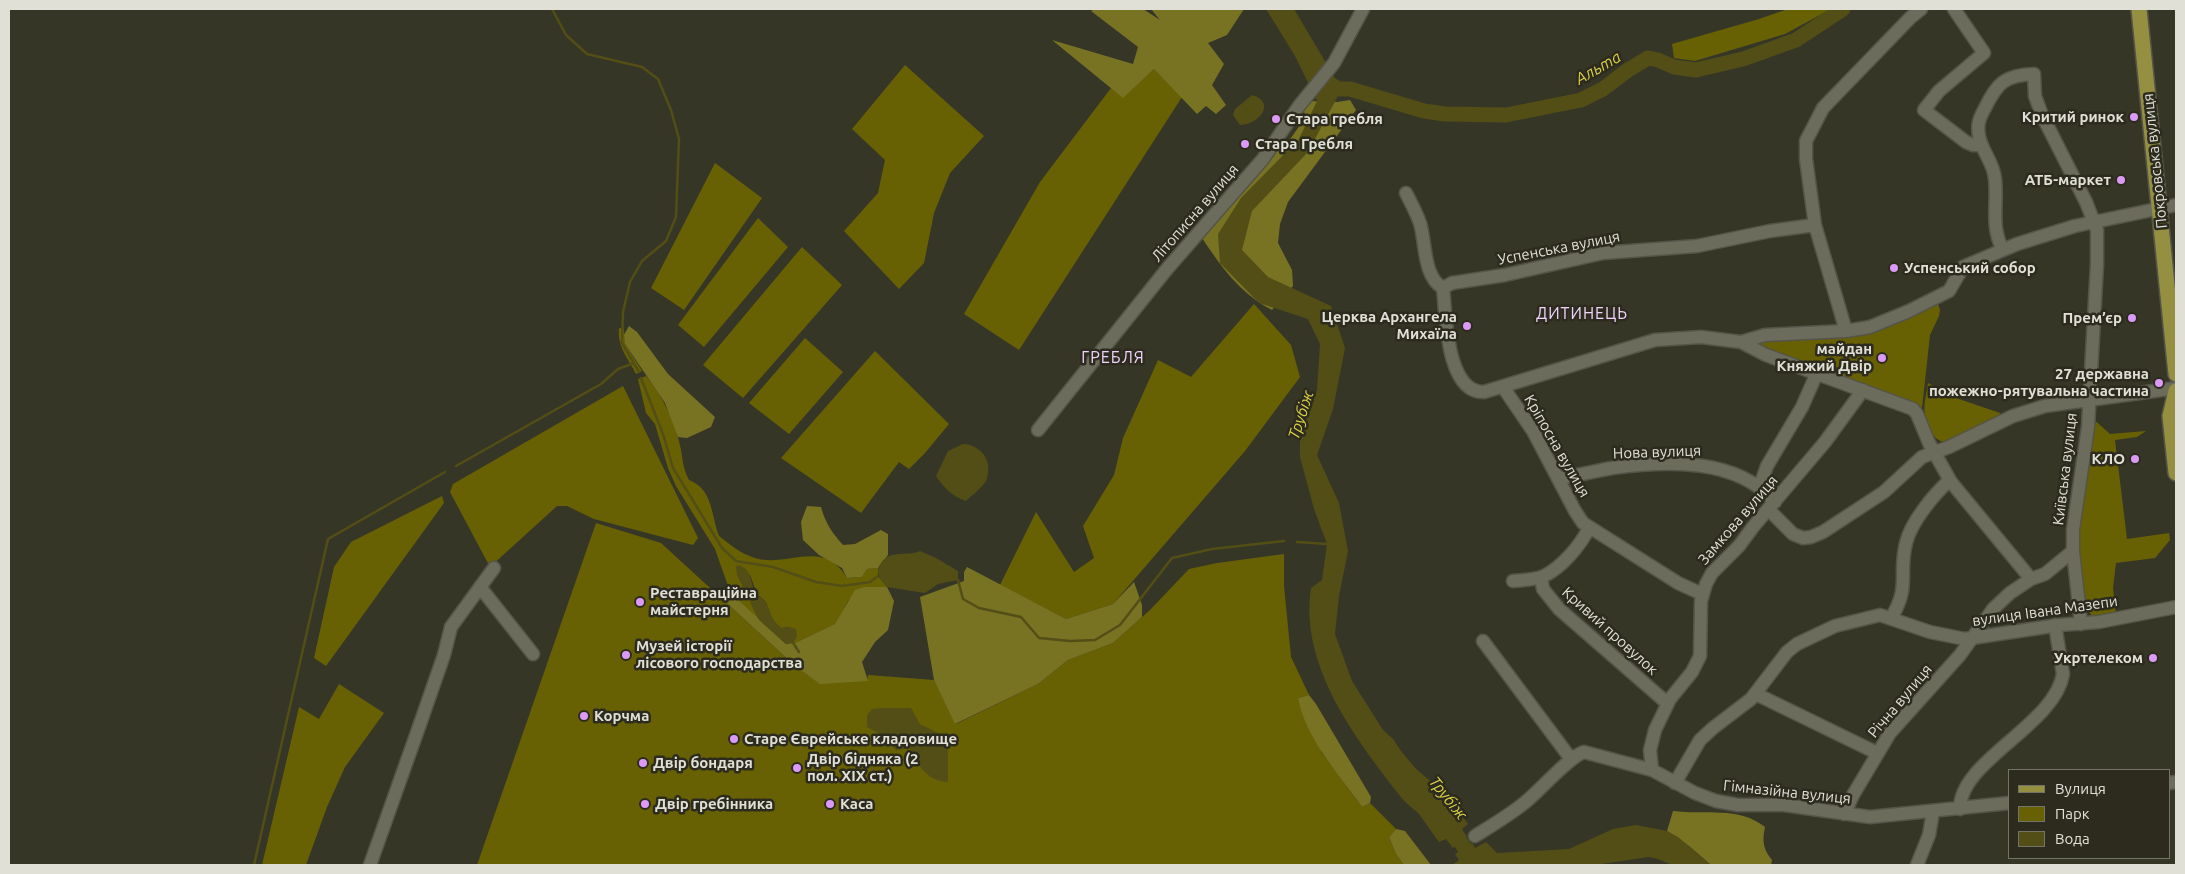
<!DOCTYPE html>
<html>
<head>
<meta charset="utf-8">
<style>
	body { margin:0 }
	#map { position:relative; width:2185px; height:874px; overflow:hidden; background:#363627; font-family:Ubuntu,sans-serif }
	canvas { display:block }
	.frame { position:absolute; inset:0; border:10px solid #e0e0d7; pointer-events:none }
	.legend { position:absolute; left:2008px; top:769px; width:162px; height:90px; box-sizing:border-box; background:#2c2b1e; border:1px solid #747368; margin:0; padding:6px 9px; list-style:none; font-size:15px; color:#e0e0d7 }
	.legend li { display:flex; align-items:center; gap:10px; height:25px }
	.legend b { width:25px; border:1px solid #747368 }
</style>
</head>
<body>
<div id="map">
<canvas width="2185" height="874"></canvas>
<div class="frame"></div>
<ul class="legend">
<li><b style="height:6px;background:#948f41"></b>Вулиця</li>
<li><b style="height:14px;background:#686104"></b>Парк</li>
<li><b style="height:14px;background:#524e16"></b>Вода</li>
</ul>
</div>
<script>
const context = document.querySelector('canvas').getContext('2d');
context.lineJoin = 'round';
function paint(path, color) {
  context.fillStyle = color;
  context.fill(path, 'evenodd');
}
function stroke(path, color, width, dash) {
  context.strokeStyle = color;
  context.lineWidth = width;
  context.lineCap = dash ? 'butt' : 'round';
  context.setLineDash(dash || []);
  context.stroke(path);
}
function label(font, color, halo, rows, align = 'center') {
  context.font = font + ' Ubuntu,sans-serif';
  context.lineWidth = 5;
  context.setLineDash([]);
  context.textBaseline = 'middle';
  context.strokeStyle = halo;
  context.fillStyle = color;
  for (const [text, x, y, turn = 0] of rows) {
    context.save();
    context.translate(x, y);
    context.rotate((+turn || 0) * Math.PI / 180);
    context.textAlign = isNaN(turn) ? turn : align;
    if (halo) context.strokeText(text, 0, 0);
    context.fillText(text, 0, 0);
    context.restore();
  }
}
const green = new Path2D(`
	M1788 9H1831L1785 34 1695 61 1674 58 1672 44 1759 19Z
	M905 65 984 136 950 173 934 213 924 263 899 289 844 231 878 193 885 160 852 129Z
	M1154 69 1182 97 1019 350 964 314 1040 182 1111 88 1123 97Z
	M715 163 762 198 684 310 651 288Z
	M758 218 788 247 704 347 678 325Z
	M802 247 842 285 743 398 703 365Z
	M1937 301 1940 310 1939 316 1930 335 1922 408 1760 346 1763 340 1843 335Z
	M1254 304 1291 345 1300 377 1245 451 1113 604 1066 619 1000 585 1036 512 1074 572 1094 558 1083 526 1114 475 1123 438 1158 360 1191 377Z
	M619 328 624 329 625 344 642 371 636 374C628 358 617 347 619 328Z
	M805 338 843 372 789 434 749 403Z
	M875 351 949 424 925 453 909 469 899 462 861 513 781 458Z
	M646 376C663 397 676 423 681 450 683 461 683 469 689 480 713 489 711 515 719 536 729 544 740 553 752 557 786 570 822 536 847 578L862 577 867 569 878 568V576L887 587H864L848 601 836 624 795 643 786 644 793 642 789 627 781 628 771 619 766 602 757 594 750 575 737 574 759 620 734 596 727 583 715 549 676 486 668 468 655 424 646 413 638 379Z
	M1928 383 1959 399 2000 413 2001 417 1947 442C1934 443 1926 426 1925 414 1923 404 1927 392 1928 383Z
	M623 386 698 538 693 545 594 519 567 506H557L490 567 450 492 453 484Z
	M2092 418 2110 434 2146 431 2137 437 2115 440 2127 539 2169 533 2170 540 2155 558 2116 563 2113 588 2116 615 2096 620 2081 603 2076 549Z
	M442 496 444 503 326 666 314 658 334 567 351 542Z
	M596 523 661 543 793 664 867 681 868 675 934 680 956 724 1038 684 1068 660 1113 643 1150 610 1189 569 1217 563 1284 554V586L1291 657 1309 695 1298 698 1322 753 1362 807 1370 803 1396 829 1389 837 1396 854 1404 865H477Z
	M339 684 384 713 345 767 327 807 306 865H262L299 707 319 719Z`);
const forest = new Path2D(`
	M1095 9H1143L1160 20 1151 9H1244L1227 35 1208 43 1224 64 1212 85 1226 105 1216 114 1206 106 1197 114 1154 69 1123 98 1052 40 1133 64 1138 47 1091 11Z
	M1350 100 1356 110 1288 202 1280 224 1278 243 1292 270 1293 286 1272 310C1239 293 1220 265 1200 235L1279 141 1286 145 1307 115 1301 110 1308 101 1337 102Z
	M629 326 637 332 668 374 715 417 711 427 687 438 678 437 665 403 625 344 624 335Z
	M807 506 821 507C825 522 832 533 843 545L855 544 881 530 888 534V555L878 568 867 569 862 577 847 578 842 568 819 555 803 540 801 522Z
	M967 567 1066 619 1113 604 1134 582 1142 605V617L1113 643 1068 660 1038 684 955 724 934 680 920 597 964 581V572Z
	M864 587H887L894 601 888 630 875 642 862 662 868 681 820 684 793 664 719 596H734L786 644 795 643 835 624 855 590Z
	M1309 695 1316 704 1371 797 1370 803 1362 807C1338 773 1306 739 1298 698Z
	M1673 811C1704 815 1739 806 1765 827 1762 841 1763 849 1772 860L1771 865H1711L1689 846 1667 831Z
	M1396 829 1405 831 1431 865H1404L1396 854 1389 837Z`);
const water = new Path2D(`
	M1266 9H1294L1335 78 1349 87 1347 92 1339 94 1308 152 1252 211 1242 250 1268 277 1331 306 1345 348 1333 409 1317 455 1339 503 1348 551 1339 596 1335 634 1352 681 1383 730 1393 739 1401 751 1416 769 1446 794 1468 824 1462 829 1467 837 1453 848 1446 839 1439 842C1432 833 1426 823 1419 814 1413 808 1405 803 1400 796 1355 738 1299 665 1311 588L1322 580 1327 544 1314 509 1300 457V435L1317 390 1320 344 1308 319 1259 303 1220 263 1218 234 1241 198 1299 139 1317 101 1295 56Z
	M1252 95C1277 102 1259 125 1240 125L1233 115 1235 109Z
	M963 444C982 445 994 462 986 481 982 488 972 495 966 501 952 496 944 488 936 476L948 451Z
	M920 551 936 558 958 571V580L938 584 925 593 887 587C881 580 874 573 881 563 891 549 906 557 920 551Z
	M738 565C753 569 749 582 756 593 759 596 763 598 765 601 772 611 768 616 781 628L789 627 796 629 797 637 793 642 786 644 759 620 737 575 736 567Z
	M881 708H911L920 724 948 738V782C927 781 918 766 910 748L896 750 882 735 867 727V715L872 709Z
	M1636 825 1667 831 1678 837 1711 865H1672L1658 859 1649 857 1594 865H1452L1459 860 1455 854 1472 843 1475 848 1486 842 1497 853 1569 849 1613 829Z`);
const stream = new Path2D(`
	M552 9 566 35 587 54 642 67 658 79 671 110 679 139 676 217 666 241 642 261 630 282 623 312 622 343 639 372
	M641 378 663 434 673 468 722 548 736 561 773 567 816 582 842 586 870 582 878 576
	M456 466 601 384 618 369 634 363
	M1297 542 1327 544
	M958 580 963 599 979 608 1021 617 1039 638 1070 641 1095 640 1120 625 1172 558 1212 549 1284 541
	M792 641 799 652
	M254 865 328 539 445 472`);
const river = new Path2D(`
	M1328 89H1350L1424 111 1445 114 1506 115 1581 100 1603 89 1628 70 1648 58 1658 60 1674 67 1696 70 1743 59 1796 40 1843 9
	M1449 826 1474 861 1481 865`);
const minor = new Path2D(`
	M1954 9 1984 53 1939 91 1924 110 1966 142 1973 145H1982
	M1406 193C1411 203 1416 212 1420 223 1426 243 1423 277 1443 288L1452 283 1505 275 1603 253 1697 246 1770 231 1815 225
	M1443 288C1446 315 1446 393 1484 392L1655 340 1701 337 1741 342 1765 335 1846 331 1870 327 1909 311 1949 291 1963 267 2017 244 2075 226 2176 205
	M1846 331 1815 225 1806 159V141L1823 108 1910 18 1921 9
	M1741 342 1766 355 1913 409 1917 414 1929 443 1951 482 2031 579
	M1503 387 1533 431 1575 511 1583 523 1678 583 1702 594
	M1038 430 1167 269 1263 159 1299 106 1334 63 1363 9
	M1559 478C1577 476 1595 471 1612 468 1666 461 1736 457 1775 502
	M1760 486 1767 466 1802 407 1817 373
	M1768 509 1793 534 1803 538 1811 537 1823 532 1884 492 1922 457 1949 447 2013 416 2045 406 2176 388
	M2073 551 2081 624
	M1541 577 1543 589 1559 609 1667 703
	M1513 581C1522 580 1535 580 1544 576 1562 567 1580 546 1589 528
	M480 587 533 654
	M1891 618C1911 586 1898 574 1906 543 1911 522 1934 494 1950 480
	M1483 641 1571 759
	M1756 694 1877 753
	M1652 770 1650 750 1655 730 1670 699 1692 672 1700 656 1701 601 1706 584 1712 573 1739 546 1753 527 1825 442 1863 390
	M1675 783 1700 740 1713 728 1751 699 1787 652 1797 644 1835 626 1880 615 1930 632 1965 639 2059 625 2099 622 2176 607
	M2169 783 2176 782
	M1960 809C1959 761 2055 725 2063 674L2055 625
	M1844 814 1853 795 1890 733 1960 655 1993 609 2010 593 2031 579 2045 574 2073 551V530L2088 427 2097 264V230L2086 202 2042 115 2035 96 2034 74C2005 75 1997 83 1985 108 1979 119 1977 124 1979 136 1982 152 1994 163 1995 179 1998 204 1990 226 2003 250
	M1475 836C1491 826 1508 816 1523 804 1539 792 1568 757 1584 752L1652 770 1695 793 1716 801 1738 805H1784L1870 817 2009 803
	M370 865 420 724 444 655 451 627 494 568
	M1917 865 1929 835 1933 812`);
const major = new Path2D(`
	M2139 9 2176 374
	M2176 391 2170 416 2176 473`);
const markers = [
	[2134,117,5,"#da9af6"],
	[1276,119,5,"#da9af6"],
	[1245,144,5,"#da9af6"],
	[2121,180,5,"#da9af6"],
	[1894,268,5,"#da9af6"],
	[2132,318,5,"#da9af6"],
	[1467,326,5,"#da9af6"],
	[1882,358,5,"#da9af6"],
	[2159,383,5,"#da9af6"],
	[2135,459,5,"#da9af6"],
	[640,602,5,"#da9af6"],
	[626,655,5,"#da9af6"],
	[2153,658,5,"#da9af6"],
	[584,716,5,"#da9af6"],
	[734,739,5,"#da9af6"],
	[643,763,5,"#da9af6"],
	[797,768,5,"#da9af6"],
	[645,804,5,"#da9af6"],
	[830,804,5,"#da9af6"]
];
const poiNames = [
	["Критий ринок",2124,117,"right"],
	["Стара гребля",1286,119],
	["Стара Гребля",1255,144],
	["АТБ-маркет",2111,180,"right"],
	["Успенський собор",1904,268],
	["Церква Архангела",1457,317,"right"],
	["Михаїла",1457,334,"right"],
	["Прем’єр",2122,318,"right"],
	["майдан",1872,349,"right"],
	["Княжий Двір",1872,366,"right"],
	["27 державна",2149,374,"right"],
	["пожежно-рятувальна частина",2149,391,"right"],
	["КЛО",2125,459,"right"],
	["Реставраційна",650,593],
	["майстерня",650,610],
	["Музей історії",636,646],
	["лісового господарства",636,663],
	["Укртелеком",2143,658,"right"],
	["Корчма",594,716],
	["Старе Єврейське кладовище",744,739],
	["Двір бідняка (2",807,759],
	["пол. XIX ст.)",807,776],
	["Двір бондаря",653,763],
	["Двір гребінника",655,804],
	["Каса",840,804]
];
const streetNames = [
	["Покровська вулиця",2155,161,-96],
	["Літописна вулиця",1195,213,-49],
	["Успенська вулиця",1559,248,-11],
	["Кріпосна вулиця",1557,446,60],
	["Нова вулиця",1657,452,-2],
	["Київська вулиця",2065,469,-83],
	["Замкова вулиця",1738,520,-49],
	["вулиця Івана Мазепи",2045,611,-8],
	["Кривий провулок",1610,631,42],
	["Річна вулиця",1900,701,-50],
	["Гімназійна вулиця",1787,792,6]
];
const waterNames = [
	["Альта",1598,68,-30],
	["Трубіж",1301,415,-72],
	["Трубіж",1448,798,51]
];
const neighbourhoodNames = [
	["ДИТИНЕЦЬ",1582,314],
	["ГРЕБЛЯ",1113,358]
];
paint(green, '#686104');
paint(forest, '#787323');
paint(water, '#524e16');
stroke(stream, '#524e16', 2.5);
stroke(river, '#524e16', 15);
stroke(minor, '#545448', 15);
stroke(major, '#545448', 18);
stroke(minor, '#6c6c5c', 12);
stroke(major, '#948f41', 15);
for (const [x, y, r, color] of markers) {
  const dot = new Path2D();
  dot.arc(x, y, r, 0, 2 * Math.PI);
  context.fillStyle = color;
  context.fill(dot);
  stroke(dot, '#2c2b1e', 2);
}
label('bold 15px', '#e0e0d7', '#2c2b1e', poiNames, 'left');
label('15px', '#e0e0d7', '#2c2b1e', streetNames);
label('italic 16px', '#dad046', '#2c2b1e', waterNames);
context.letterSpacing = '1px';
label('16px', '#efd4fb', '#2c2b1e', neighbourhoodNames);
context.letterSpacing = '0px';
</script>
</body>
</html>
